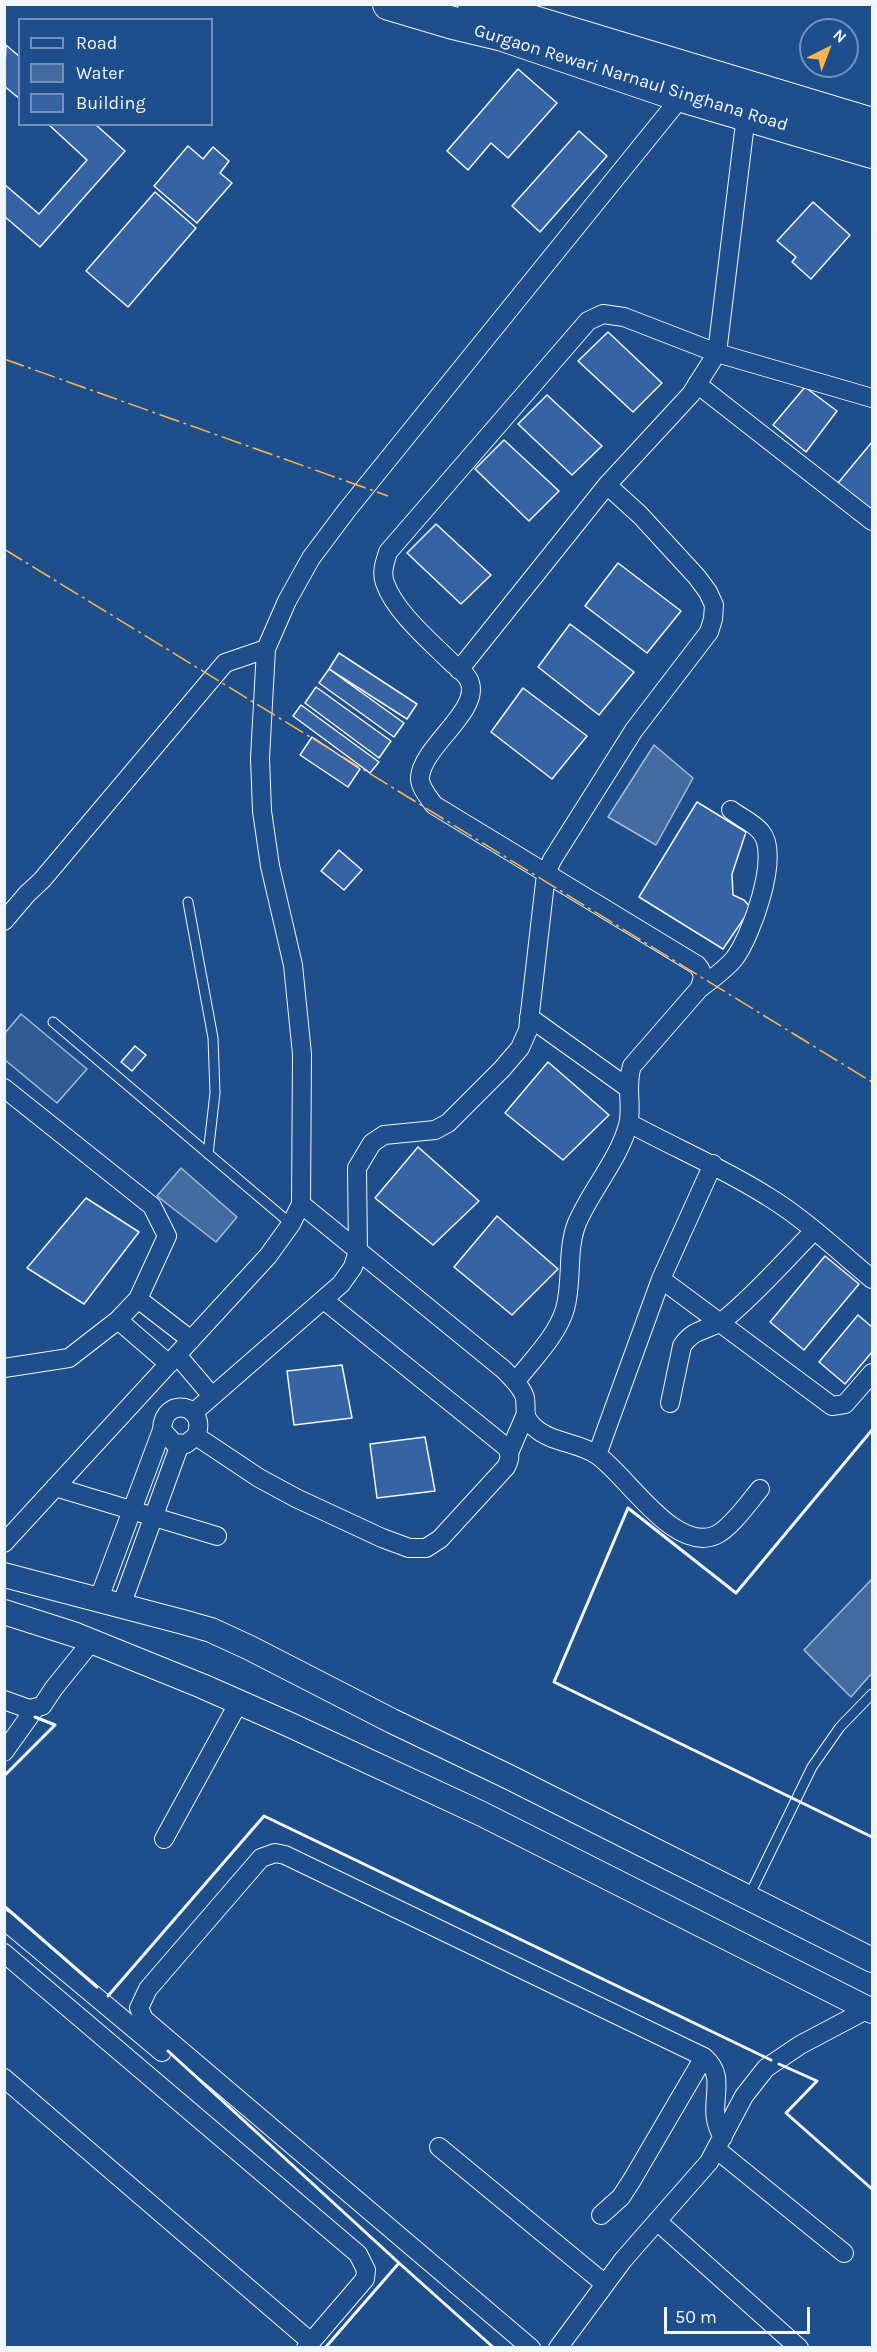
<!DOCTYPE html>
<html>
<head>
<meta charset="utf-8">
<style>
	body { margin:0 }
	#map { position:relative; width:877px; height:2352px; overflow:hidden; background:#1f4e8c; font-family:Karla,sans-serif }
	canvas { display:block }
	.frame { position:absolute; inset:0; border:6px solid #f2f6ff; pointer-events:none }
	.legend { position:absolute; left:18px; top:18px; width:195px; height:108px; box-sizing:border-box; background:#1f4e8c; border:2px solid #7391ba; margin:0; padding:8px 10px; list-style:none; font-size:18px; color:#f2f6ff }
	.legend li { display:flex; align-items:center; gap:12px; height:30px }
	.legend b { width:30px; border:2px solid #7391ba }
	.north { position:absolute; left:799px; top:18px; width:60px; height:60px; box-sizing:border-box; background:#1f4e8c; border:2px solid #7391ba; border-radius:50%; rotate:42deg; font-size:16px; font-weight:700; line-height:24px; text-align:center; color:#f2f6ff }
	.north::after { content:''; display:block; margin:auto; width:21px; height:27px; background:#ffb74d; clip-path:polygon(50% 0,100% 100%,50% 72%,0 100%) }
	.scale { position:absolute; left:664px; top:2307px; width:146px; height:27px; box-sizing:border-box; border:3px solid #f2f6ff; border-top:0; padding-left:8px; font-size:18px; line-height:21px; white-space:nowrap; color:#f2f6ff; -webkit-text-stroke:4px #1f4e8c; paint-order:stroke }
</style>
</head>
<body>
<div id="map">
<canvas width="877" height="2352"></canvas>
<div class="frame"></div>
<ul class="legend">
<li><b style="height:8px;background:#1f4e8c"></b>Road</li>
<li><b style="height:16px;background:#446ba0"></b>Water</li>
<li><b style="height:16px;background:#3563a3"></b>Building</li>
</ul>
<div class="north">N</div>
<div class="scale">50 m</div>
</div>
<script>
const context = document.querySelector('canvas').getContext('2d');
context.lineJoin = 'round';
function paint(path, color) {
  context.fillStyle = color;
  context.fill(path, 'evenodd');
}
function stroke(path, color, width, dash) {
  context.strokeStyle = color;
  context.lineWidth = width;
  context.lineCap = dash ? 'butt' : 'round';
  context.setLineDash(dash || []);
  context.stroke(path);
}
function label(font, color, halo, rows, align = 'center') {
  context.font = font + ' Karla,sans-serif';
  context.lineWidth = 4.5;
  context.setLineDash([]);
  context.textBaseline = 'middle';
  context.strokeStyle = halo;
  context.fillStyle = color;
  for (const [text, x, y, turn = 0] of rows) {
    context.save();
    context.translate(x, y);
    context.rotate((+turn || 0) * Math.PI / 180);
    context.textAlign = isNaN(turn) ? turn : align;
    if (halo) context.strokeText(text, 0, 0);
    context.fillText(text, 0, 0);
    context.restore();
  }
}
const green = new Path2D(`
	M21 1014 87 1069 57 1103 5 1060V1033Z`);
const water = new Path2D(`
	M654 745 693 778 656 845 608 817Z
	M181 1168 237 1217 216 1242 157 1196Z
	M872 1579V1673L851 1697 804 1650Z`);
const building = new Path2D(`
	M6 45 20 57V99L4 86Z
	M518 69 557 103 508 158 491 143 468 170 447 151Z
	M48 124H95L125 151 40 247 4 216V184L39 214 87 160Z
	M579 131 607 156 540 232 512 206Z
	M188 146 203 159 213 147 229 161 220 173 232 183 197 223 154 186Z
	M155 192 196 228 128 307 86 271Z
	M813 202 850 235 811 279 792 262 796 257 777 241Z
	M608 332 662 383 633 412 578 361Z
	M805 387 837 411 806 452 773 425Z
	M547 395 602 446 572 475 518 424Z
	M504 440 559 491 529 521 475 469Z
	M872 442V507L870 510 838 483Z
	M436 524 491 575 461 604 407 553Z
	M618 563 681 611 647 653 585 606Z
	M570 624 634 672 599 715 538 667Z
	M339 653 417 704 407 719 329 669Z
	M329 669 404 723 394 737 319 683Z
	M316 687 391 741 379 758 305 703Z
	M523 688 587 736 552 779 491 732Z
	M301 705 379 762 370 773 293 716Z
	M312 737 360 769 348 787 300 755Z
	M697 802 746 832 732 874 733 895 744 900 751 908 723 949 639 897Z
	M339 850 362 870 344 890 321 871Z
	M135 1046 146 1055 132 1071 121 1062Z
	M548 1062 609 1115 563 1160 505 1113Z
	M418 1147 479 1201 433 1245 375 1198Z
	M86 1198 139 1232 84 1304 27 1268Z
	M497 1216 558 1269 512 1315 454 1267Z
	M825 1256 859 1284 804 1350 770 1322Z
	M858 1315 872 1327V1352L845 1384 819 1362Z
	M342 1365 352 1418 294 1425 287 1371Z
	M425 1437 435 1491 377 1498 370 1444Z`);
const lane = new Path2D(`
	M188 902 213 1038 215 1093 208 1154
	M53 1022 291 1224
	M748 1898 812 1767 840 1727 872 1694`);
const street = new Path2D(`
	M697 384 872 521
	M459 670 607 485 691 394 717 353 746 115
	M4 921 27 894 42 880 225 663 266 649
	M699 989C710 980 725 970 734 959 751 937 781 855 761 832 754 823 740 817 731 810
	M529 1017 628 1088
	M4 1088 152 1206 167 1236 138 1299 118 1320 69 1358 4 1368
	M629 1123C675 1148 723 1168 767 1196 805 1219 838 1251 872 1279
	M713 1164 661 1279 832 1406 845 1404 872 1373
	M301 1204 503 1369C511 1377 522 1387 525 1398 527 1413 522 1415 534 1427 551 1443 578 1442 597 1455 626 1474 674 1554 716 1535 731 1528 749 1502 760 1489
	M138 1299 191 1340
	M118 1320 169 1364
	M177 1355 212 1396
	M516 1381C532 1360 557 1336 565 1309 573 1281 566 1251 577 1223 591 1190 619 1159 628 1125 633 1106 625 1086 632 1066L699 989C703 979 705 974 697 965L434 805C429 798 419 786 420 777 423 746 479 712 470 683 468 675 458 668 452 663 430 641 395 612 385 583 381 572 385 562 388 552L588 321 603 314 624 317 717 353 872 398
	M670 1403 682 1346C694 1327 710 1331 725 1319 757 1293 785 1260 814 1231
	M193 1413 341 1284 353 1267 358 1251 357 1168 372 1143 384 1135 435 1130 448 1123 502 1069 520 1048 528 1030 546 874 552 860 634 730 709 632 713 619 714 605 708 592 697 577 640 515 607 485
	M196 1436 259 1478 296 1498 382 1538 409 1548H426L440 1539 506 1467C510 1459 511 1454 506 1447L324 1300
	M509 1453 525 1416
	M597 1455 661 1279
	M55 1487 217 1536
	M4 1543 268 1256 291 1224 301 1204 302 1054 293 965 270 866 262 811 260 758 266 649 287 601 311 558 347 510 686 91
	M98 1601 162 1430C163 1394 209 1405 196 1436L186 1444 174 1443 162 1430
	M121 1606 180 1444
	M4 1700 29 1709 42 1706 54 1688 92 1641
	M4 1752 34 1710
	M164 1839 239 1702
	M4 1920 162 2052
	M4 1953 358 2254 366 2270 365 2279 311 2342
	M4 2078 311 2342 306 2348
	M439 2147 605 2284
	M716 2149 844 2253
	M601 2215 621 2197 632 2180 704 2057
	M657 2221 799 2348
	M531 2348 144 2019 139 2008 148 1989 261 1858 275 1853 285 1855 704 2057C731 2080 703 2106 723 2137
	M558 2348 623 2260 709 2162 744 2096 766 2068 800 2045 868 2009`);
const secondary = new Path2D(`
	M4 1575 183 1622 211 1630 250 1648 392 1721 509 1777 872 1960
	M4 1612 76 1635 202 1686 288 1724 482 1814 872 2011`);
const highway = new Path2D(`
	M389 4 453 23 503 35 682 96 872 152
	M474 4 872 124`);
const wall = new Path2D(`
	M872 1430 736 1593 628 1508 554 1682 872 1837
	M4 1776 55 1725 35 1717
	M4 1906 97 1987
	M108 1996 264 1816 771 2060
	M168 2051 399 2263 494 2348
	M779 2064 817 2081 786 2113 872 2189
	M325 2348 399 2263`);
const power = new Path2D(`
	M4 359 388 496
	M4 549 872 1082`);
const streetNames = [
	["Gurgaon Rewari Narnaul Singhana Road",631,78,17]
];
paint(green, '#305b95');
stroke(green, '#a8bbd7', 1.5);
paint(water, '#446ba0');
stroke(water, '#a8bbd7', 1.5);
paint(building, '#3563a3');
stroke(building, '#f2f6ff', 1.5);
stroke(lane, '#f2f6ff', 11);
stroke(street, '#f2f6ff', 20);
stroke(secondary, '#f2f6ff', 26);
stroke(highway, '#f2f6ff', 34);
stroke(lane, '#1f4e8c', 9);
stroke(street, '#1f4e8c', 18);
stroke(secondary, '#1f4e8c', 24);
stroke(highway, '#1f4e8c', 32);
stroke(wall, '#f2f6ff', 3);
stroke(power, '#ffb74d', 1.5, [21, 4.5, 3, 4.5]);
label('18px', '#f2f6ff', '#1f4e8c', streetNames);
</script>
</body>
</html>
